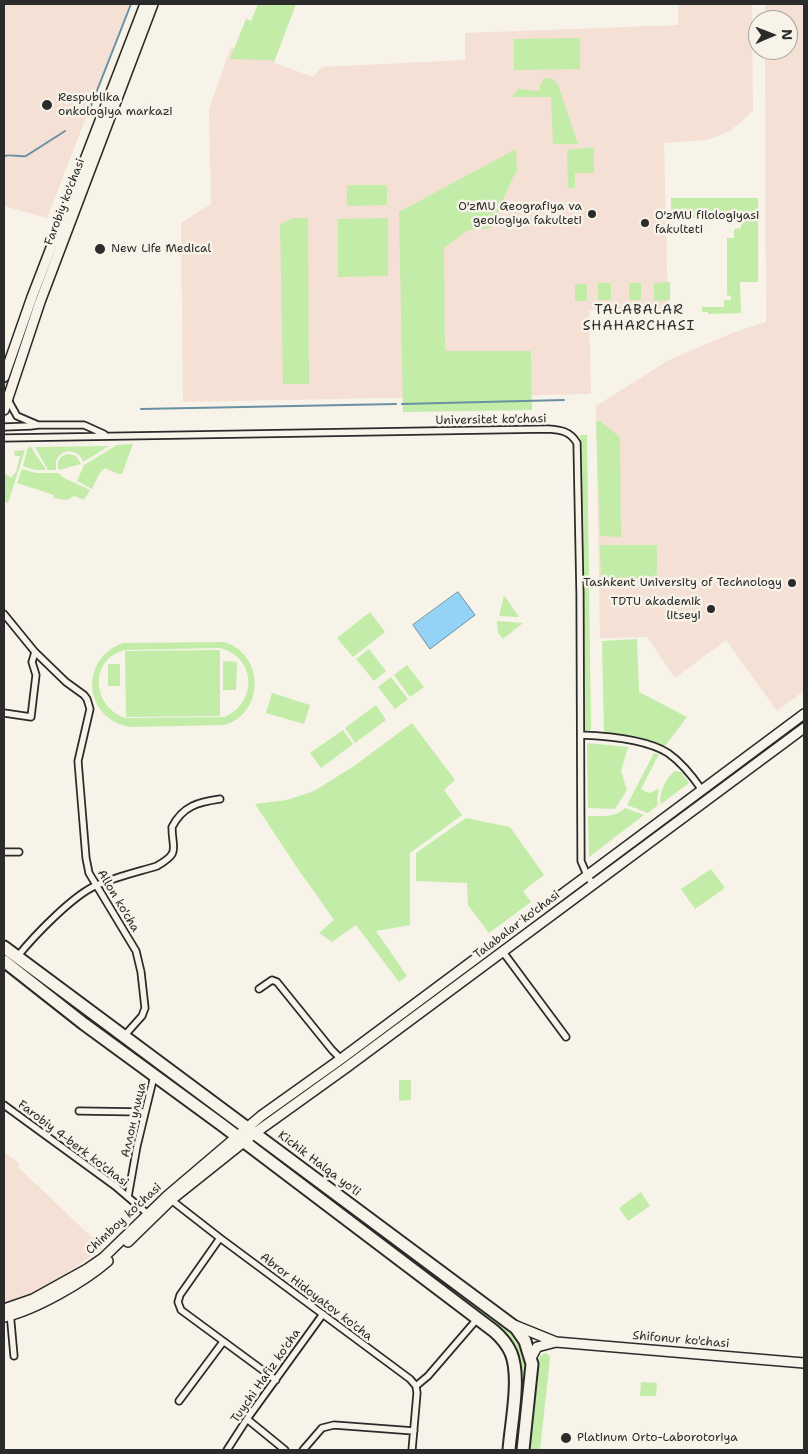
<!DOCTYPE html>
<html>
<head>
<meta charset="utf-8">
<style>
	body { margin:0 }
	#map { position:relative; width:808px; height:1454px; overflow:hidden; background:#f7f3e8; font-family:"Shantell Sans",sans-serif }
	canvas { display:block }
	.frame { position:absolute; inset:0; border:5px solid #2b2b2b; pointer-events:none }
	.north { position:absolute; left:748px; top:10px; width:50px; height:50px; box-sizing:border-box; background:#f7f3e8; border:1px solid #a5a39c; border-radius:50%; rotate:89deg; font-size:14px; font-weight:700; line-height:20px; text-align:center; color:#2b2b2b }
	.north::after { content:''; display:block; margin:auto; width:18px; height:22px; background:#2b2b2b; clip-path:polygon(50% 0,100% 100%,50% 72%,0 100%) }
</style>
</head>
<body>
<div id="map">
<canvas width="808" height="1454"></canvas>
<div class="frame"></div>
<div class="north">N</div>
</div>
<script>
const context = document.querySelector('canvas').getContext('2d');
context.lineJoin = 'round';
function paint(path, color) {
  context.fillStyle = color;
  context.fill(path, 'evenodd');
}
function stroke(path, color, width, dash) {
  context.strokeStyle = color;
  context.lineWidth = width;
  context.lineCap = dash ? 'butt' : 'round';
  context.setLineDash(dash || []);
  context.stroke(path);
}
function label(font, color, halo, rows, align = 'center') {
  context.font = font + ' "Shantell Sans",sans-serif';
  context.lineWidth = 5;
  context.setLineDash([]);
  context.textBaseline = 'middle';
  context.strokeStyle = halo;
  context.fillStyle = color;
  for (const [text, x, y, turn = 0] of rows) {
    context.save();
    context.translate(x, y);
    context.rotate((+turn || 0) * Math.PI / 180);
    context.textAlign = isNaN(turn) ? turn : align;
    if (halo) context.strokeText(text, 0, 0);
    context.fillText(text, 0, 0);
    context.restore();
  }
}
const built = new Path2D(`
	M4 4H130L47 218 4 206Z
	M678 4H752L753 111 730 131 707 140 664 143 668 309 589 310 591 394 183 402 181 223 211 204 209 109 231 47 313 77 322 67 465 60V33L678 25Z
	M765 4H804V691L777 711 726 640 675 678 647 637 600 638 596 406 669 360 732 333 766 322 765 50H788V20H765Z
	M4 1152 19 1163 18 1167 103 1248 38 1293 4 1304Z`);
const green = new Path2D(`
	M258 4H296L274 62 268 60 230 59 246 19 251 21Z
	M580 38V69L514 70V39Z
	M545 78 553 79 558 85 578 144H553L551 97H512L518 89 539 91 541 83Z
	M594 147V173H575V188H568L567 150Z
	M516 149 517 172 513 177 491 228 468 230 444 248 445 351H531L532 410 403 412 399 212Z
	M347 185H387V205L347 206Z
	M671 198H758V282H740L741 313 708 314V312H702V307H724V300H731V296L727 295V238H734V229L741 228V218H671Z
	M293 218H308L309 384H283L280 224Z
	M388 218V276L338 277V219Z
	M670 282V300L654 301V283Z
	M598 283H611V300H598Z
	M629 283H641V300H629Z
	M575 284H587V301H575Z
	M596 421H602L603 424 620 437 621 537 600 536Z
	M580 435H587L591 730H585Z
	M133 444 122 474H118L105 468 99 474 92 489 77 481 84 465 117 445Z
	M109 446 83 462C79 448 61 448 56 461V470H48L35 447Z
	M28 447H31L46 470H35L23 466Z
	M25 450 8 503 4 501V476L6 474 11 478 16 472 20 456H15L14 451Z
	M69 454 76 456 81 464 59 470C56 461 60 455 69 454Z
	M22 469 36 473H58L64 478 90 490 84 500 74 496 67 500 53 498 54 495 17 483Z
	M600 545H657V575L601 584Z
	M504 595 519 617 499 616Z
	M370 612 385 632 353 657 337 638Z
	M497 621 523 623 503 639 498 633Z
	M637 639 639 692 687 717 665 746 644 739 604 732 602 641Z
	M224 642C265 654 265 714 224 725L131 727C84 720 78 659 123 643ZM220 648C256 657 258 702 225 717L126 718C92 708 88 659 125 650Z
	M369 649 386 671 374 681 356 659Z
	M220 650V716L126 717 125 651Z
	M223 661 237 662 236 690H223Z
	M108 664H120V686H108Z
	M407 665 424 687 410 697 394 675Z
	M391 677 408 699 395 709 378 687Z
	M272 693 310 705 304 724 266 713Z
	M376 705 386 720 355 743 345 728Z
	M412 723 455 780 444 790 462 815 410 853V925L376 931 407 976 399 982 356 925 332 942 319 933 334 920 298 869 255 804 287 800 314 791 354 766Z
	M343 730 353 744 321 768 310 753Z
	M587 743 628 747 621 771 627 790 615 809 588 808Z
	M654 753 659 754 641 789 649 793 659 789 657 799 658 805 648 813 627 805Z
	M675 771 681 772 689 783 661 804C658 794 667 776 675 771Z
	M625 808 644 815 589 857 588 816C601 816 615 818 625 808Z
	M466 818 510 827 544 875 523 891 531 902 489 933 468 905 467 883 416 881V853Z
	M711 869 725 888 695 909 681 889Z
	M97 1021 238 1126 236 1130 94 1024Z
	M399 1080H411V1100L399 1101Z
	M265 1147 412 1259V1261L411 1262 263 1151Z
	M641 1192 650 1206 628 1221 619 1208Z
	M432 1273H434L509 1329 520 1342 528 1362 520 1450H514L521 1370C519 1339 494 1324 473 1307 459 1297 446 1286 432 1276Z
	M545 1353 548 1354 550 1358 540 1450H530L540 1356Z
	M641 1382 657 1383 656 1396H640Z`);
const water = new Path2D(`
	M458 592 475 615 430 649 413 625Z`);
const stream = new Path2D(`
	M87 116 131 4
	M4 156C11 154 18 157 26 156L65 131
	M402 404 564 400
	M141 409 396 404`);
const street = new Path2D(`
	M8 400 17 416 38 425
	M4 427 31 426 38 425H84L104 434
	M4 438 548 429C561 430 570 431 577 443L580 595 581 861 587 875 593 885
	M4 614 35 652 66 682 84 695 87 699 90 709 78 761 86 858 89 873 136 951 141 972 145 1008 142 1016 125 1035
	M4 713 31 717 36 675 32 662 35 652
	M581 735C607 736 646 739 668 753 681 762 693 777 702 790
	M4 852H19
	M503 952 566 1037
	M17 957C34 936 73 895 97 885 116 877 137 872 157 866 181 852 172 850 172 827 183 806 198 802 220 799
	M259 989 272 980 277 982 332 1050 341 1059
	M4 1105 115 1186 149 1215
	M79 1111 145 1112
	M128 1197 137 1146 154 1076
	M170 1199 220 1238 410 1379 416 1386 417 1393 412 1450
	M220 1238 180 1295 178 1302 181 1310 276 1380
	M10 1312 14 1356
	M416 1386 428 1376 478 1318
	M179 1401 223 1342
	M247 1419 285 1450
	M227 1450 247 1419 323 1314
	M303 1450 322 1428 334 1425 414 1431`);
const secondary = new Path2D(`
	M128 1242 171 1200 255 1133 347 1067 804 728
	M4 1309 33 1299 87 1269 103 1258 167 1196 261 1116 341 1059 804 714
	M4 1317C35 1310 84 1282 108 1261
	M514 1325 556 1342 804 1363
	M531 1358 537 1347 556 1342`);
const primary = new Path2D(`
	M4 377 32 297 145 4
	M4 410 40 302 153 4`);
const highway = new Path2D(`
	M4 947 516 1328 525 1341 532 1364 523 1450
	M4 961 84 1024 222 1125 494 1331C501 1337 507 1344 511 1353 521 1377 511 1423 509 1450`);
const markers = [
	[47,105,6,"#2b2b2b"],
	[592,214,5,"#2b2b2b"],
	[645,223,5,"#2b2b2b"],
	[100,249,6,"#2b2b2b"],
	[792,583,5,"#2b2b2b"],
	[711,609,5,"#2b2b2b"],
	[566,1438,6,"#2b2b2b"]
];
const poiNames = [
	["Respublika",58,98],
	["onkologiya markazi",58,112],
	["O'zMU Geografiya va",582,207,"right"],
	["geologiya fakulteti",582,221,"right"],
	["O'zMU filologiyasi",655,216],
	["fakulteti",655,230],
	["New Life Medical",111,249],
	["Tashkent University of Technology",782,583,"right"],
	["TDTU akademik",701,602,"right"],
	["litseyi",701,616,"right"],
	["Platinum Orto-Laborotoriya",577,1438]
];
const streetNames = [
	["Farobiy ko'chasi",65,202,-69],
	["Universitet ko'chasi",491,420,-1],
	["Allon ko'cha",118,901,59],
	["Talabalar ko'chasi",517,925,-37],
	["Аллон улица",134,1120,-77],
	["Farobiy 4-berk ko'chasi",73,1144,37],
	["Kichik Halqa yo'li",319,1164,37],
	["Chimboy ko'chasi",124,1219,-43],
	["Abror Hidoyatov ko'cha",316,1297,37],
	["Shifonur ko'chasi",681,1340,5],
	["Tuychi Hafiz ko'cha",266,1376,-55]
];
const neighbourhoodNames = [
	["TALABALAR",639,310],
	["SHAHARCHASI",639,326]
];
paint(built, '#f5e0d5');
paint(green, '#c2eca8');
paint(water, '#94d3f5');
stroke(water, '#6a90a4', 1);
stroke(stream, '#6a90a4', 2);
stroke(street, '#2b2b2b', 9);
stroke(secondary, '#2b2b2b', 12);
stroke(primary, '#2b2b2b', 12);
stroke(highway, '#2b2b2b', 15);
stroke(street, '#f7f3e8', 5.5);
stroke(secondary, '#f7f3e8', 9);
stroke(primary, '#f7f3e8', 9);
stroke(highway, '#f7f3e8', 11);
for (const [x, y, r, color] of markers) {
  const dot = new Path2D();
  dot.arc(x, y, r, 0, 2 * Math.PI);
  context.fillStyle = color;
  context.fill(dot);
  stroke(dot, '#f7f3e8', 2);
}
label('12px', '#2b2b2b', '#f7f3e8', poiNames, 'left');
label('12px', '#2b2b2b', '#f7f3e8', streetNames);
context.letterSpacing = '1px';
label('14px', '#2b2b2b', '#f7f3e8', neighbourhoodNames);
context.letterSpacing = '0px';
</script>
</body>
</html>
